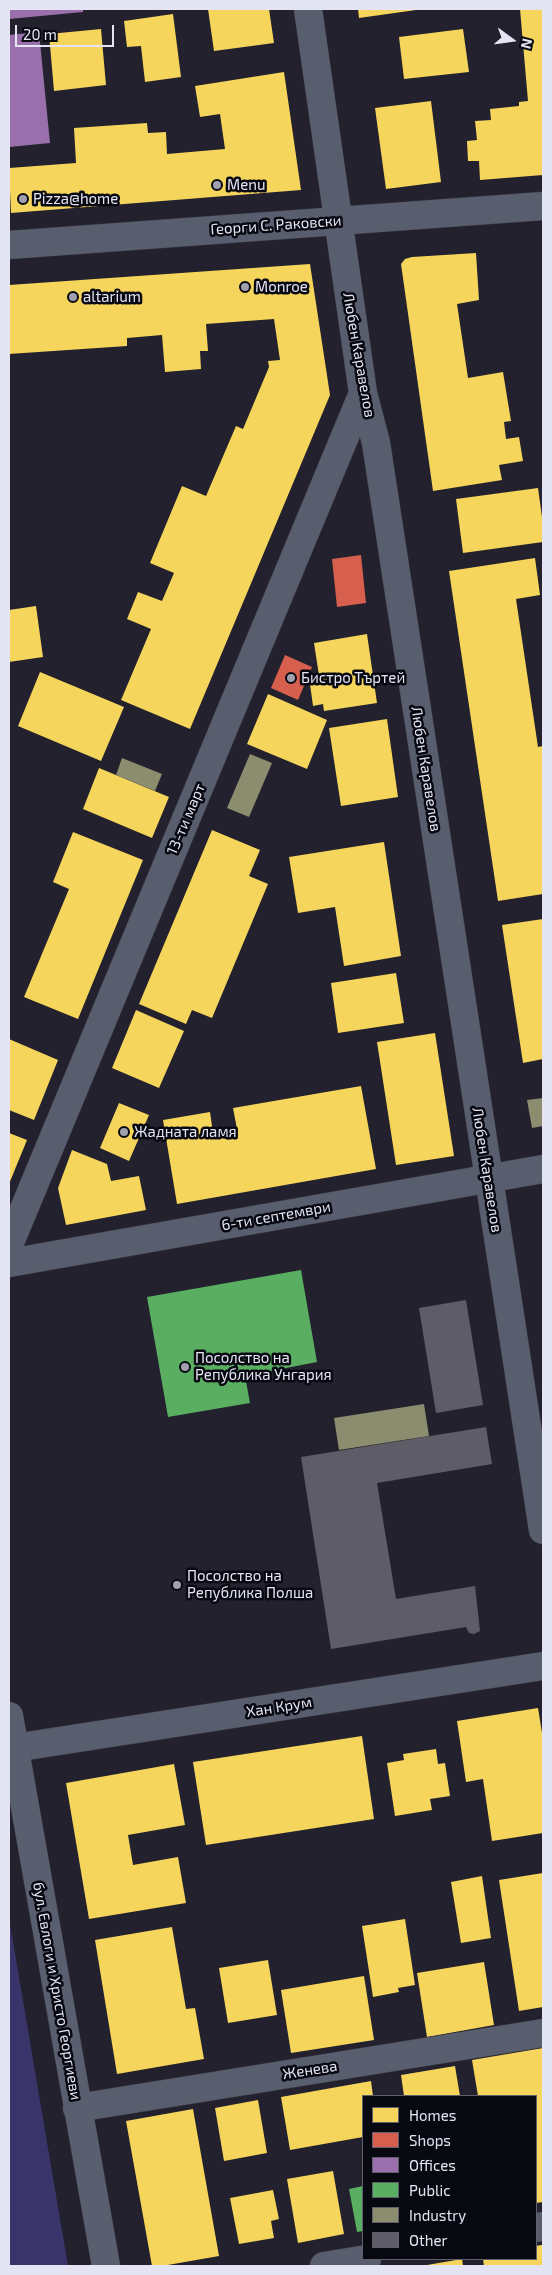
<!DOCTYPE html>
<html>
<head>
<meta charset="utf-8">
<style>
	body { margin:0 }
	#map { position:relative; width:552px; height:2275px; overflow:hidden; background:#22212d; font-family:"Exo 2",sans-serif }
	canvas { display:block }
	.frame { position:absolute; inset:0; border:10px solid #e4e4f4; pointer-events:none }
	.legend { position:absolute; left:362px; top:2095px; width:175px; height:165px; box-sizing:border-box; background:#080811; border:1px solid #60606c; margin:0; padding:6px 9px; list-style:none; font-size:15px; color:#e4e4f4 }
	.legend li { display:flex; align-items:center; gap:10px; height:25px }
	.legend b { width:25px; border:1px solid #60606c }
	.north { position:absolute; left:487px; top:15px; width:50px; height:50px; -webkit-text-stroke:4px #080811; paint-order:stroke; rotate:104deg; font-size:14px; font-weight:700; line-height:20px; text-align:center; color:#e4e4f4 }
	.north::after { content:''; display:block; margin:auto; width:18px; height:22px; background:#e4e4f4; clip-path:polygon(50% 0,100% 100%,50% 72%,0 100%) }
	.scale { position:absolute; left:15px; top:25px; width:99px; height:22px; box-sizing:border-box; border:2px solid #e4e4f4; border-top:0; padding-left:6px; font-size:15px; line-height:18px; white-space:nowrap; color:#e4e4f4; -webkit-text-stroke:4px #080811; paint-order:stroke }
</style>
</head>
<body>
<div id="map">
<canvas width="552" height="2275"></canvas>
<div class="frame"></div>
<ul class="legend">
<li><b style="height:14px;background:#f6d55c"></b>Homes</li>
<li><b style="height:14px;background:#d6604d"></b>Shops</li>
<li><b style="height:14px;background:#9970ab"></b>Offices</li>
<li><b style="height:14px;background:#5aae61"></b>Public</li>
<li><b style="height:14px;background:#8c8c6e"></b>Industry</li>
<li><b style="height:14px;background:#5d5c67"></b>Other</li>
</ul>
<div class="north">N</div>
<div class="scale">20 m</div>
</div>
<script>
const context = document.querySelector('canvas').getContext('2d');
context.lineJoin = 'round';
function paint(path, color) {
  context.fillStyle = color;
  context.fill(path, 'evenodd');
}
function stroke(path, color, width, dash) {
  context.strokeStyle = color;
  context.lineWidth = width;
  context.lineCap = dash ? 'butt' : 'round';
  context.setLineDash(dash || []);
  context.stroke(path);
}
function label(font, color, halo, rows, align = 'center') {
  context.font = font + ' "Exo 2",sans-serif';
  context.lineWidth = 5;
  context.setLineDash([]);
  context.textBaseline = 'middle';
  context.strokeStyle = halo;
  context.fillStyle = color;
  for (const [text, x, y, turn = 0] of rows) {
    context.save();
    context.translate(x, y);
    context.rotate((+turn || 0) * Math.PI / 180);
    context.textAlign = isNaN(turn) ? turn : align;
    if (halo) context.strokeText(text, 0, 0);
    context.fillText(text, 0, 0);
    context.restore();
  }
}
const green = new Path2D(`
	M9 1918 68 2266H9Z`);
const homes = new Path2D(`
	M208 9H269L274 43 214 51Z
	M358 9H416V10L359 18Z
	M520 9H543V175L480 180 479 161H468L467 141 477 140 475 121 491 120 490 109 519 106V102L528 101Z
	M173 14 181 77 145 82 141 46 127 47 124 21Z
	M101 29 106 85 54 91 49 34Z
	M463 29 469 72 404 79 399 37Z
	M284 72 301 190 11 213 9 168 76 163 74 128 147 123 148 133 166 132 167 154 225 149 220 114 200 117 195 86Z
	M431 101 441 182 386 189 375 108Z
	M476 253 479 300 457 304 468 378 503 372 511 421 504 422 506 439 519 437 523 461 499 465 502 480 433 491 401 264 405 259 412 257Z
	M310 264 330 395 190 729 121 700 151 629 127 619 138 592 162 601 174 573 150 563 182 486 206 496 236 426 243 429 269 367 268 361 280 360 274 319 206 324 208 351H200L201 369 165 372 162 335 127 338V346L9 354V285Z
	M538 488 543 524V542L463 553 456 499Z
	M535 558 540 595 516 599 538 747 543 746V894L498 901 449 571Z
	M36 606 43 657 9 662V610Z
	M367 634 377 703 324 711 323 704 313 706 310 684 320 682 314 643Z
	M40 672 124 707 101 761 18 726Z
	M268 694 327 720 307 769 247 744Z
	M387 719 398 797 341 806 329 728Z
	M99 768 169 797 152 838 83 809Z
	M212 830 260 850 249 876 268 884 212 1018 192 1010 186 1024 139 1004Z
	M73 832 143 860 78 1019 24 997 69 889 53 882Z
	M384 842 401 956 344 966 335 907 298 913 289 857Z
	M543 919V1059L523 1063 502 925Z
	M396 973 404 1023 338 1033 331 983Z
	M136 1010 184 1031 159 1088 112 1068Z
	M435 1033 454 1156 396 1165 377 1042Z
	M9 1039 58 1060 34 1120 9 1110Z
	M361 1086 376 1169 177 1204 163 1120 210 1112 213 1133 237 1129 233 1108Z
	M119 1103 149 1115 129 1161 100 1148Z
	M9 1133 27 1140 9 1184Z
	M72 1150 107 1164 111 1181 139 1176 146 1210 66 1225 58 1188Z
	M538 1708 543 1739V1833L492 1841 483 1779 466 1782 457 1721Z
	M362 1736 374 1819 206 1845 193 1762Z
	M436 1749 438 1764 445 1763 450 1796 430 1799 432 1810 395 1816 387 1763 404 1760 403 1754Z
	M174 1764 185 1825 128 1835 133 1865 178 1857 186 1903 89 1919 66 1783Z
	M543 1873V2007L519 2011 499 1880Z
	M482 1876 491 1938 461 1943 451 1882Z
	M405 1919 415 1985 398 1988 399 1992 373 1997 362 1926Z
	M172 1927 186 2009 195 2008 204 2059 117 2074 95 1940Z
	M268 1960 277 2015 228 2023 219 1968Z
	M484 1962 494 2025 427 2037 417 1973Z
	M364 1976 374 2040 291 2053 281 1990Z
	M543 2048V2202L536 2203V2096H478L472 2060Z
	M455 2066 460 2096H404L401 2075Z
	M371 2081 373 2096H363V2137L290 2150 281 2097Z
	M258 2100 267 2153 224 2161 215 2108Z
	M193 2109 219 2256 162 2266H152L126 2121Z
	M333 2171 344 2234 298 2243 287 2179Z
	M273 2190 279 2219 271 2221 274 2238 239 2244 230 2198Z
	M541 2245H543V2266H484L483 2259H536V2246Z
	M462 2259 463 2266H427V2265Z`);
const shops = new Path2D(`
	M361 555 366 603 337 607 332 559Z
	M285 655 312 667 298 700 271 688Z`);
const offices = new Path2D(`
	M9 9H83V12L9 19Z
	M39 32 50 143 9 147V35Z`);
const public = new Path2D(`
	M301 1270 317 1362 245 1376 250 1403 168 1417 147 1297Z
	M363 2186V2231L357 2232 349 2189Z`);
const industry = new Path2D(`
	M250 754 272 763 249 817 227 808Z
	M122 758 162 774 155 791 116 775Z
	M543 1098V1126L532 1128 527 1100Z
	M424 1404 429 1436 339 1450 334 1418Z`);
const building = new Path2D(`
	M466 1300 483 1405 436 1413 419 1308Z
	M486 1427 492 1464 377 1483 396 1599 475 1586 480 1631 474 1634 469 1633 466 1627 331 1649 301 1457Z`);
const street = new Path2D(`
	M308 9 363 393 376 443 543 1530
	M9 245 543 206
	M9 1245 363 393
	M9 1263 543 1169
	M14 1748 543 1666
	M77 2108 543 2033
	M536 2228 543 2226
	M324 2266 367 2259`);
const primary = new Path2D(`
	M9 1716 106 2266`);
const markers = [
	[217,185,5,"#a0a0ae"],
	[23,199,5,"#a0a0ae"],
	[245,287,5,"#a0a0ae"],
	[73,297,5,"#a0a0ae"],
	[291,678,5,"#a0a0ae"],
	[124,1132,5,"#a0a0ae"],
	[185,1367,5,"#a0a0ae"],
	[177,1585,5,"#a0a0ae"]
];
const poiNames = [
	["Menu",227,185],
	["Pizza@home",33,199],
	["Monroe",255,287],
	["altarium",83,297],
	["Бистро Търтей",301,678],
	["Жадната ламя",134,1132],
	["Посолство на",195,1358],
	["Република Унгария",195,1375],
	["Посолство на",187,1576],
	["Република Полша",187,1593]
];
const streetNames = [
	["Георги С. Раковски",276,225,-4],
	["Любен Каравелов",359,355,80],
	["Любен Каравелов",426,769,81],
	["13-ти март",186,819,-67],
	["Любен Каравелов",487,1170,81],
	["6-ти септември",276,1216,-10],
	["Хан Крум",279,1707,-9],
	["бул. Евлоги и Христо Георгиеви",57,1991,80],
	["Женева",310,2070,-9]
];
paint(green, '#39346a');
paint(homes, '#f6d55c');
paint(shops, '#d6604d');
paint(offices, '#9970ab');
paint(public, '#5aae61');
paint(industry, '#8c8c6e');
paint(building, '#5d5c67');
stroke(street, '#3e3d48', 29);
stroke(primary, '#3e3d48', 29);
stroke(street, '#595e6e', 28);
stroke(primary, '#5a5f70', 28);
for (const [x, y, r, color] of markers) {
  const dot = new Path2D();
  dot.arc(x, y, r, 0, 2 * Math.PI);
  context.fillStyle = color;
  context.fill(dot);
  stroke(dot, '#080811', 2);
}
label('15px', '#e4e4f4', '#080811', poiNames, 'left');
label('15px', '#e4e4f4', '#080811', streetNames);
</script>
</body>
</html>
